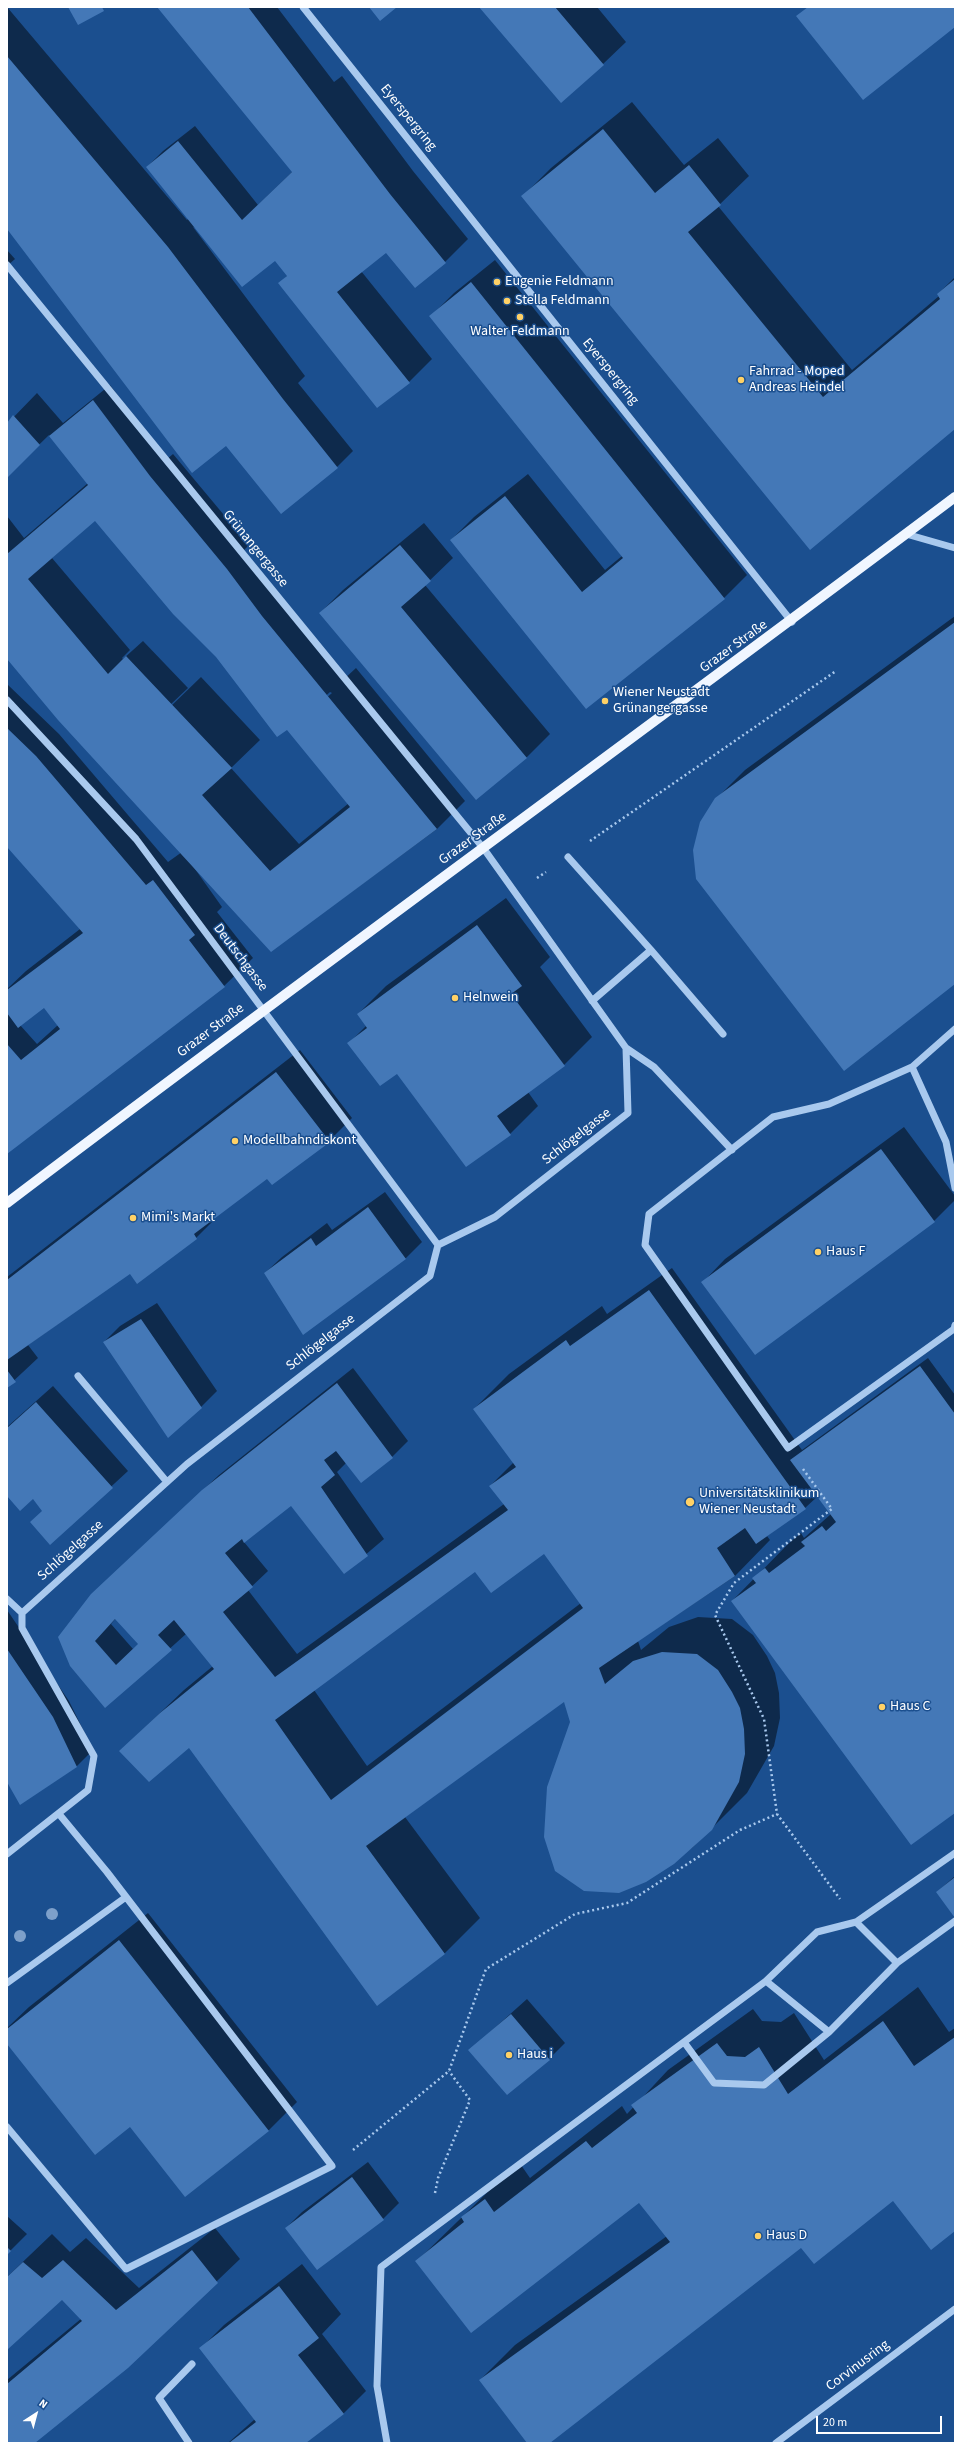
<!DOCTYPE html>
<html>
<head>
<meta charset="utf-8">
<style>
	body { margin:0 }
	#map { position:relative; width:962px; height:2450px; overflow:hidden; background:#1b4f8f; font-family:"Source Sans 3",sans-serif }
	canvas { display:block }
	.frame { position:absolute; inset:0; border:8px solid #fff; pointer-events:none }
	.north { position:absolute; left:16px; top:2394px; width:40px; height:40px; -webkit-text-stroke:3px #1b4f8f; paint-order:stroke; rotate:36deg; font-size:11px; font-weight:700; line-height:16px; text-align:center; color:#fff }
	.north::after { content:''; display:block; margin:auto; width:14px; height:18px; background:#fff; clip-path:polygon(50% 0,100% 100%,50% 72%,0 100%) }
	.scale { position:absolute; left:816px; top:2416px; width:126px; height:18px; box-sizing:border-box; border:2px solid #fff; border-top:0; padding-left:5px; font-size:12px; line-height:14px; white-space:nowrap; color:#fff; -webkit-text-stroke:3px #1b4f8f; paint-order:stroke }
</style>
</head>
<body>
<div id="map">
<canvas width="962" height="2450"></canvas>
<div class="frame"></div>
<div class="north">N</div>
<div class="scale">20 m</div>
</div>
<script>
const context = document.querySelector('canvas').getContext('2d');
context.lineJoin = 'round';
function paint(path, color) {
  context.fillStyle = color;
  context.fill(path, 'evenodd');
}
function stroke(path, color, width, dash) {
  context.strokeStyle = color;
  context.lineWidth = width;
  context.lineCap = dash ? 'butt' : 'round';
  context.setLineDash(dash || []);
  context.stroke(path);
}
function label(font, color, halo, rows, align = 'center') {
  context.font = font + ' "Source Sans 3",sans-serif';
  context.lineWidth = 3;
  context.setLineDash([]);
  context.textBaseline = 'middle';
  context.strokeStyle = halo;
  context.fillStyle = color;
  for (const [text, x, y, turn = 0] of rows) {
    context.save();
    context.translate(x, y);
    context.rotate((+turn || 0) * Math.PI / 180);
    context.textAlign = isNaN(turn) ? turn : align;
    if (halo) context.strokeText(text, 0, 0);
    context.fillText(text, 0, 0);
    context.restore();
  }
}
const shadow = new Path2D(`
	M7 7 187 220 189 218 147 167 163 151 195 126 258 205 293 171 158 7H277L334 82 342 76 413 171 468 239 445 262 387 251 361 271 432 359 409 382 279 284 288 275 275 260 193 227 305 376 298 383 353 451 337 467 281 513 228 446 7 228Z
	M481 7H597L626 42 603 64Z
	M632 102 684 165 718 138 749 176 718 206 852 370 939 296 938 294 955 277V428L810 549 523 196 551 168Z
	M7 250 15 259 7 266Z
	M495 260 747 575 724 598 586 708 451 540 474 517 528 474 605 570 622 556 431 316 454 293Z
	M110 385 166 460 173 454 249 545 242 552 343 680 356 668 465 801 437 829 271 951 190 862 222 907 217 912 253 958 224 986 7 1153V989L26 971 80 929 7 845V684L59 734 168 862 182 852 7 657V516L24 538 88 483 49 435 7 476V424L37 393 63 423ZM95 520 217 657 294 724 349 803 299 844 231 768 260 740 201 677 169 708 168 707 188 688 143 641 123 659 122 658 130 650 52 558ZM330 692 332 693 317 706V704ZM44 1007 58 1025 37 1044 20 1025Z
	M424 523 453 558 425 585 550 734 527 757 476 799 320 613 343 590Z
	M955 616V982L716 799 745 770Z
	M506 898 550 957 540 967 592 1037 564 1065 528 1092 538 1106 510 1134 397 1073 349 1043 366 1026 358 1014 386 986Z
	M300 1050 352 1118 329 1141 272 1184 267 1177 211 1220 212 1222 196 1238 137 1282 130 1273 28 1345 38 1358 7 1387V1277Z
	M904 1127 955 1196V1200L934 1221 703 1282 725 1259Z
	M385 1192 422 1242 406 1258 303 1334 265 1273 282 1257 327 1223 332 1230Z
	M672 1268 802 1450 928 1358 955 1395V1812L732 1601 789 1543 801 1533 804 1538 831 1514 818 1496 805 1508 767 1536 770 1540 735 1576 638 1641 641 1650 669 1627 698 1617 732 1619 753 1635 767 1656 775 1673 779 1693 780 1718 774 1746 747 1793 693 1847 646 1881 571 1722 564 1700 405 1817 480 1918 444 1954 189 1747 137 1735 184 1690 213 1666 186 1634 105 1707 71 1666 92 1594 219 1475 353 1368 408 1441 392 1457 361 1481 346 1463 337 1472 384 1539 344 1573 291 1505 244 1542 268 1571 248 1590 297 1654 504 1504 490 1486 514 1462 474 1409 509 1374 602 1306 607 1314ZM544 1553 581 1603 367 1766 314 1690 475 1571ZM116 1618 139 1644 133 1649 111 1624Z
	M157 1303 217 1391 201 1407 104 1342 120 1326Z
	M53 1386 128 1471 50 1543 43 1510 33 1498 7 1495V1427Z
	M7 1610 69 1701 93 1750 76 1767 7 1780Z
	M955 1876V1916L937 1892Z
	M148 1913 297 2102 269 2130 185 2196 130 2126 7 2043V2028L29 2007Z
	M918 1987 949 2032 955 2028V2230L893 2200 801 2246 548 2443H529L480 2380 515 2345 667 2236 639 2202 417 2261 498 2182 521 2165 530 2178 622 2106 627 2114 668 2070 753 2009 762 2021 781 2022 794 2013 824 2060Z
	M527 1999 565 2043 549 2059 470 2050Z
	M368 2162 399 2203 383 2219 286 2228 302 2212Z
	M7 2216 27 2234 7 2254Z
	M215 2228 240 2259 127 2367 33 2443H7V2380L82 2318 62 2298 7 2349V2277L52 2234 70 2252 86 2238 139 2288Z
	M302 2264 341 2314 322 2334 366 2391 343 2414 305 2443H228L255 2419 201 2348 224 2325Z`);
const building = new Path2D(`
	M68 7H102L104 11 78 25Z
	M157 7H248L390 194 446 263 415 288 386 253 337 292 410 383 377 408 278 283 287 276 275 261 242 287 146 167 178 141 242 220 292 172Z
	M369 7H397L380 21Z
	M479 7H555L604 65 561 103Z
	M808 7H955V27L863 100 796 16Z
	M7 56 168 247 283 399 338 468 281 514 226 446 192 473 7 229Z
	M603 129 655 193 689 165 721 205 688 232 823 397 940 299 937 294 955 279V429L810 550 521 196Z
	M471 282 725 599 586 709 450 540 505 496 582 592 623 558 429 316Z
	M93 400 150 476 227 569 262 616 437 829 271 952 58 720 7 659V554L88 485 49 436ZM95 521 173 614 216 657 277 737 287 730 350 807 270 871 202 795 232 768 126 656 108 674 28 579Z
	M13 415 40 445 7 478V423Z
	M400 545 431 581 401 607 527 758 476 800 319 613Z
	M955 622V984L844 1071 696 879 693 850 700 822 715 798Z
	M7 728 36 756 146 885 153 880 195 935 189 940 225 987 7 1154V1044L21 1060 60 1029 44 1008 18 1028 7 1013V990L83 933 7 847Z
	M477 925 522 986 511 994 565 1066 497 1116 511 1135 466 1167 397 1074 380 1086 347 1043 367 1028 357 1014Z
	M276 1072 330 1142 272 1185 267 1179 194 1234 197 1239 137 1284 130 1274 7 1360V1280Z
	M881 1149 935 1222 755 1355 701 1282Z
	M368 1207 406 1259 303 1335 264 1273 311 1238 316 1246Z
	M649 1290 806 1509 756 1544 745 1528 717 1548 735 1576 599 1668 605 1684 633 1661 662 1652 697 1654 718 1670 732 1692 740 1708 744 1729 745 1754 739 1782 712 1830 674 1864 646 1882 619 1893 584 1891 555 1871 544 1837 547 1787 570 1722 564 1702 366 1846 445 1954 377 2006 189 1748 149 1782 119 1751 160 1713 214 1669 174 1620 158 1635 172 1650 105 1708 70 1666 58 1637 91 1594 202 1490 337 1383 393 1458 361 1483 336 1451 324 1460 335 1475 321 1487 368 1556 344 1574 291 1506 244 1543 242 1539 225 1553 253 1587 223 1612 275 1677 508 1510 489 1486 516 1467 473 1409 566 1340 570 1346ZM544 1554 583 1608 331 1800 275 1720 475 1572 491 1593ZM115 1619 138 1644 116 1665 95 1641Z
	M141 1319 202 1408 168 1438 103 1342Z
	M920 1366 955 1414V1813L911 1845 731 1601 756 1583 752 1578 765 1568 769 1573 805 1546 801 1542 822 1526 826 1531 836 1522 790 1460Z
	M7 1370 16 1382 7 1388Z
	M36 1402 113 1488 50 1545 30 1522 42 1511 33 1499 20 1511 7 1496V1428Z
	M7 1649 53 1717 77 1767 20 1805 7 1782Z
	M955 1877V1918L936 1892Z
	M119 1940 269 2131 185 2197 130 2127 95 2155 7 2044V2029Z
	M511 2014 550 2060 507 2095 468 2050Z
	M883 2021 914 2066 955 2037V2231L931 2250 893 2201 814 2264 801 2248 550 2443H527L479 2380 670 2242 639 2203 471 2333 415 2261 464 2222 461 2217 485 2199 494 2212 586 2141 592 2148 637 2113 631 2105 717 2043 727 2056 745 2057 759 2047 788 2094Z
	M352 2177 384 2220 317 2270 285 2228Z
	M7 2247 11 2251 7 2255Z
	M192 2250 218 2283 128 2368 35 2443H7V2384L82 2321 62 2300 7 2350V2277L23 2262 42 2278 63 2260 116 2310Z
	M279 2286 319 2338 298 2355 344 2414 306 2443H229L256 2422 199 2348Z`);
const path = new Path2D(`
	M590 841 836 671
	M537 878 546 872
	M803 1469 832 1509 734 1583 715 1615 764 1719 777 1814 840 1899
	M353 2150 449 2071 486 1969 575 1914 627 1903 740 1830 777 1814
	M435 2193 438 2178 470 2100 449 2071`);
const minor = new Path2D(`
	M303 7 792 622
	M7 265 484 849 626 1048 628 1113 495 1217 438 1245 430 1276 187 1464 22 1613V1628L94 1756 88 1790 7 1854
	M906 534 955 548
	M7 700 136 839 438 1245
	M568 857 651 950 592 1001
	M651 950 723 1034
	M955 1029 912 1067 829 1104 773 1117 649 1214 645 1245 788 1448 954 1329 955 1325
	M626 1048 654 1067 732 1150
	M912 1067 946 1142 955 1188
	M78 1376 167 1482
	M7 1599 22 1613
	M856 1922 897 1963
	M766 1981 817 1932 856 1922 955 1853
	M7 1983 126 1897
	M684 2042 714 2083 764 2085 829 2032
	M7 2127 126 2269 332 2166 107 1872 59 1814
	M189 2443 159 2398 192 2364
	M387 2443 377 2386 381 2267 766 1981 829 2032 897 1963 955 1921
	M776 2443 955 2309`);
const major = new Path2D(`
	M7 1203C321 965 640 734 955 497`);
const trees = [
	[52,1914],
	[20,1936]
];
const markers = [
	[497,282,4,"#ffd166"],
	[507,301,4,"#ffd166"],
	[520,317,4,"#ffd166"],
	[741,380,4,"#ffd166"],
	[605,701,4,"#ffd166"],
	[455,998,4,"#ffd166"],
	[235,1141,4,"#ffd166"],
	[133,1218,4,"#ffd166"],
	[818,1252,4,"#ffd166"],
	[690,1502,5,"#ffd166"],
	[882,1707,4,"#ffd166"],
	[509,2055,4,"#ffd166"],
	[758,2236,4,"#ffd166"]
];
const streetNames = [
	["Eyerspergring",408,118,51],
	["Eyerspergring",610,372,51],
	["Grünangergasse",255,549,51],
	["Grazer Straße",734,647,-36],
	["Grazer Straße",473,839,-36],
	["Deutschgasse",240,958,53],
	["Grazer Straße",211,1031,-37],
	["Schlögelgasse",577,1137,-38],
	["Schlögelgasse",321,1343,-38],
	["Schlögelgasse",71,1551,-42],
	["Corvinusring",858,2366,-37]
];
const poiNames = [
	["Eugenie Feldmann",505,282],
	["Stella Feldmann",515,301],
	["Walter Feldmann",520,332,"center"],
	["Fahrrad - Moped",749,372],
	["Andreas Heindel",749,388],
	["Wiener Neustadt",613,693],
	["Grünangergasse",613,709],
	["Helnwein",463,998],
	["Modellbahndiskont",243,1141],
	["Mimi's Markt",141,1218],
	["Haus F",826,1252],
	["Universitätsklinikum",699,1494],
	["Wiener Neustadt",699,1510],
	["Haus C",890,1707],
	["Haus i",517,2055],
	["Haus D",766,2236]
];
paint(shadow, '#0007');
paint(building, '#4478b7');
stroke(path, '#a9c9ee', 2.5, [2, 3]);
stroke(minor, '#a9c9ee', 7);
stroke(major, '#f0f6ff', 10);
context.fillStyle = '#7ea0ca';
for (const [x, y] of trees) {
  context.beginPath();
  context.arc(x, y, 6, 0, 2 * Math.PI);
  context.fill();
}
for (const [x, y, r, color] of markers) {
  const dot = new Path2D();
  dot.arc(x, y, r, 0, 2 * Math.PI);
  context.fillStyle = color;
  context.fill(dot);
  stroke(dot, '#1b4f8f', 1.5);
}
label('14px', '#fff', '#1b4f8f', streetNames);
label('14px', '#fff', '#1b4f8f', poiNames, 'left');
</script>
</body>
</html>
